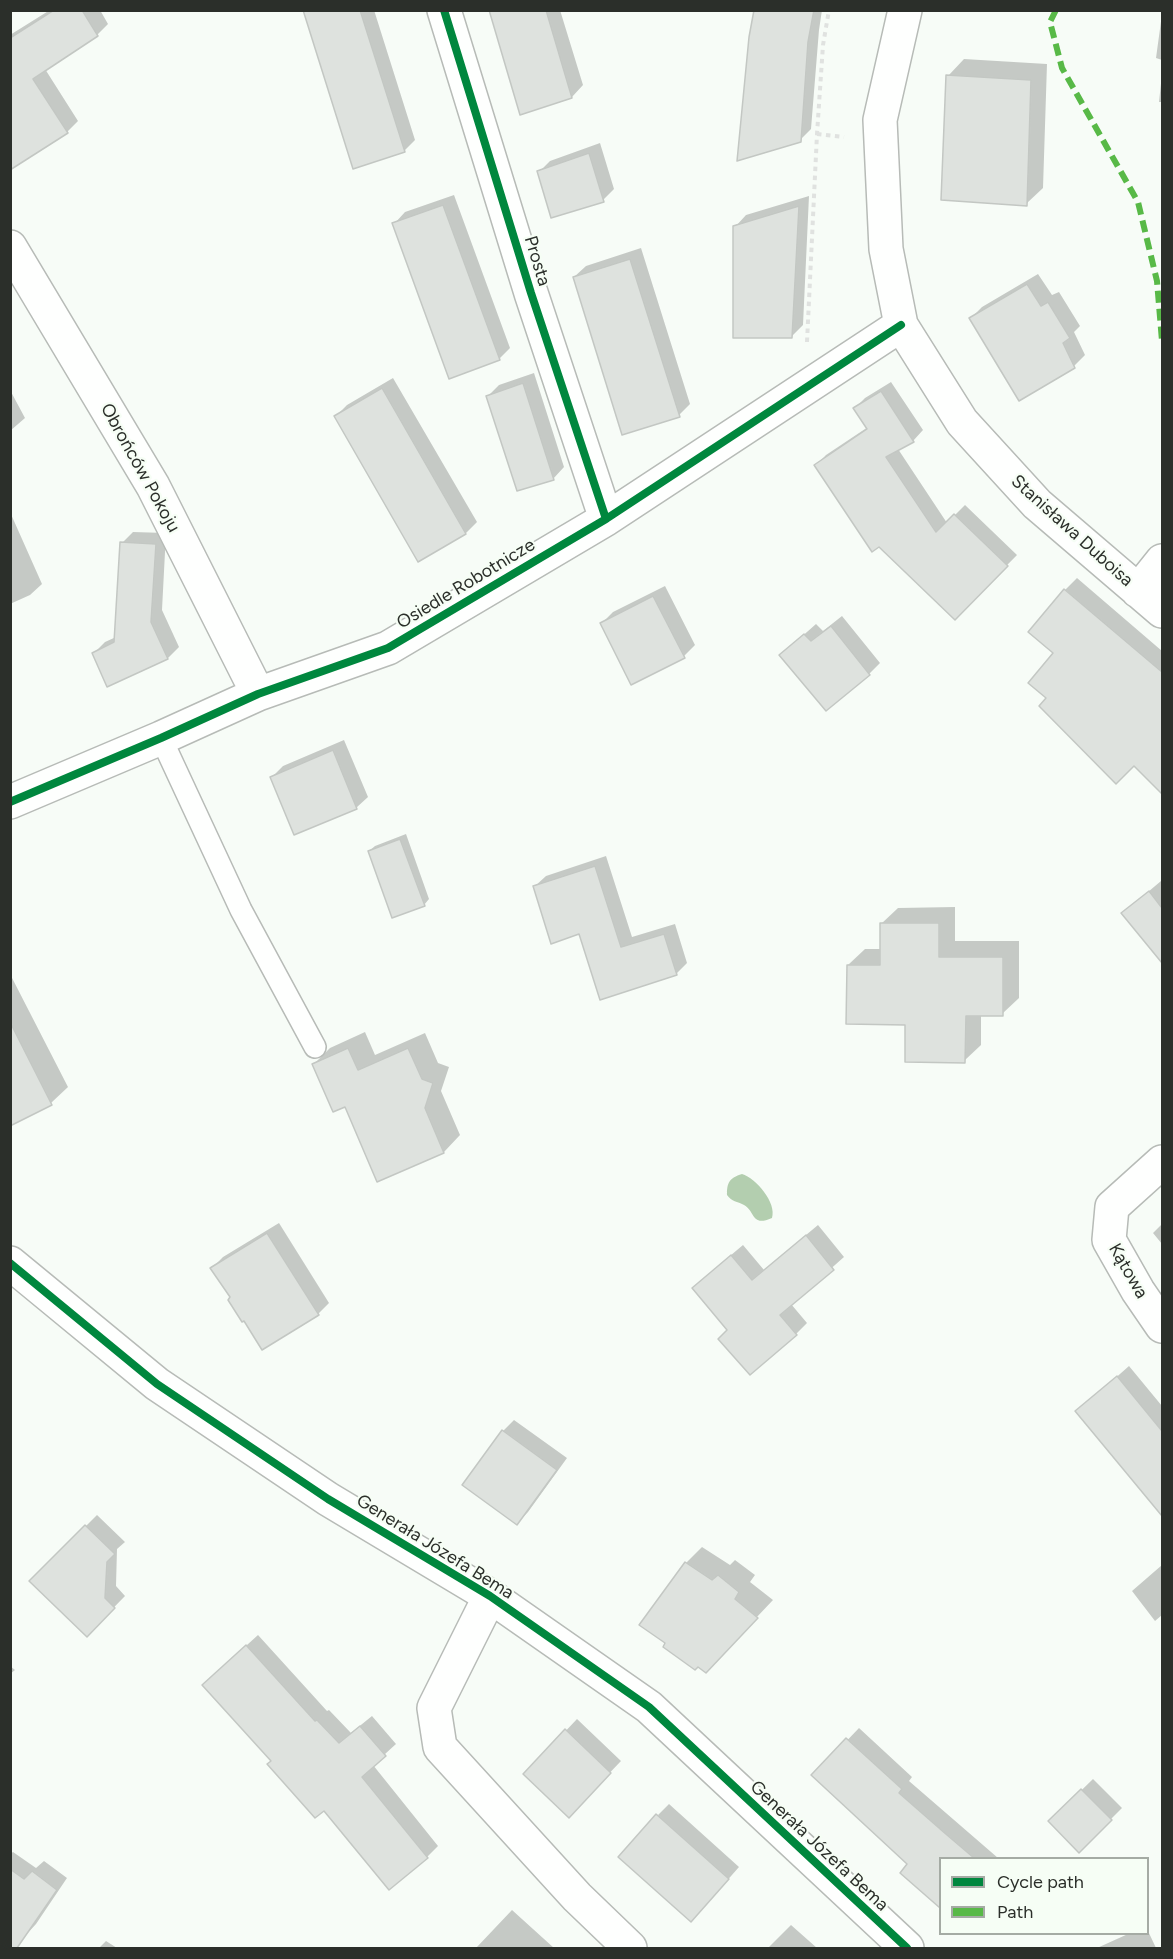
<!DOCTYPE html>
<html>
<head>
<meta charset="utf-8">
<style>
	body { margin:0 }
	#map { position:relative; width:1173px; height:1959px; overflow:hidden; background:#f7fcf7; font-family:Figtree,sans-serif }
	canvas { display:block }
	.frame { position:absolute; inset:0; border:12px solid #2b2f2a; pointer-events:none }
	.legend { position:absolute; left:939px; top:1857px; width:210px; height:78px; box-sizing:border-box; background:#f6fef5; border:2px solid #a5aba4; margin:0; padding:8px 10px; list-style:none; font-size:18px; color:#2b2f2a }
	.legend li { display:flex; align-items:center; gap:12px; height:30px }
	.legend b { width:30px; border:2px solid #a5aba4 }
</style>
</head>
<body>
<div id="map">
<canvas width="1173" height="1959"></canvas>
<div class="frame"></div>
<ul class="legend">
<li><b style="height:8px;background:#00873e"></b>Cycle path</li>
<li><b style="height:8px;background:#58b947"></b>Path</li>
</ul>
</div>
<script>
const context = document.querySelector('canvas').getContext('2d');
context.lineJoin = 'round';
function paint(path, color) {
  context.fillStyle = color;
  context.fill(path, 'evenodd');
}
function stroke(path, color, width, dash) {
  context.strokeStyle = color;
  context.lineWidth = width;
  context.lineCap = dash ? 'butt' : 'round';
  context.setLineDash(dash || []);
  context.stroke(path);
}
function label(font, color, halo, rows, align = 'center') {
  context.font = font + ' Figtree,sans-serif';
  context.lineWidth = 4.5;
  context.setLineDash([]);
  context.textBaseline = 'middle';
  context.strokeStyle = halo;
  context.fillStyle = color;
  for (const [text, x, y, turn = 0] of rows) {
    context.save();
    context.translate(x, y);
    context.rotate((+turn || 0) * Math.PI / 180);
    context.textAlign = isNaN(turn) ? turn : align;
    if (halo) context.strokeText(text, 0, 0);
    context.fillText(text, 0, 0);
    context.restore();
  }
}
const water = new Path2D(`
	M742 1174C756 1178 777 1203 772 1218 751 1227 756 1212 744 1205 737 1201 732 1202 727 1195 727 1183 729 1178 742 1174Z`);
const shadow = new Path2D(`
	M50 10H100L108 24 97 35 45 69 78 121 67 132 10 149V35Z
	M305 10H374L415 140 404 151Z
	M490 10H560L583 85 572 97 521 113Z
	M756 10H822L819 30 811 129 800 140Z
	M1162 14V60L1156 58Z
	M964 59 1047 64 1043 188 1026 204 948 76Z
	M1162 74V102H1159Z
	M600 143 614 189 603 200 539 172 550 161Z
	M454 195 510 348 499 359 394 224 405 212Z
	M809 196 803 325 792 336 735 227 746 215Z
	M641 248 690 404 679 415 574 277 586 266Z
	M1038 274 1052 295 1059 292 1080 326 1074 332 1085 355 1074 366 1019 399 971 318 982 307Z
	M534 373 564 467 553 479 488 396 499 385Z
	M393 378 477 522 466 533 419 560 336 416 347 405Z
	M891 382 923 430 913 441 898 449 947 523 965 505 1017 555 955 618 816 465 826 455 868 427 855 408 865 398Z
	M10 390 25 418 10 431Z
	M10 512 42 584 30 595 10 604Z
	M133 532 166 533 162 610 179 647 168 658 108 685 94 653 105 642 116 637 122 543Z
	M1077 578 1162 651V770L1152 781 1134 764 1048 698 1065 590Z
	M665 586 695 645 684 656 602 623 613 612Z
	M842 616 880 663 869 674 781 655 816 624 823 631Z
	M344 740 368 797 356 808 272 777 283 766Z
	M406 834 429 899 424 905 369 851 375 846Z
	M606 856 632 937 675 924 687 963 676 974 580 933 534 887 546 876Z
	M1161 881 1162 883V961L1123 913Z
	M955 907V941H1019V998L1002 1014 981 1015V1045L964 1061 907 1024 848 965 865 949H882L881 924 898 908Z
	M10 974 68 1087 51 1103 10 1124Z
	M365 1032 375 1055 425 1033 438 1063 449 1067 441 1091 460 1135 444 1152 378 1180 346 1105 314 1064 330 1048Z
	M279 1223 329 1303 318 1314 232 1297 212 1268 223 1257Z
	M1162 1224V1244L1153 1233Z
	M818 1225 844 1257 791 1304 807 1323 796 1334 705 1277 743 1245 764 1270Z
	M1129 1366 1162 1406V1513L1077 1412Z
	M514 1420 567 1458 528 1512 517 1523 503 1431Z
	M97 1515 125 1542 117 1549 116 1586 125 1596 87 1635 31 1581Z
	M702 1547 730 1565 735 1560 755 1575 750 1582 773 1600 722 1654 686 1563Z
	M1162 1565V1615L1155 1621 1132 1591Z
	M258 1635 327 1711 329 1710 351 1733 372 1716 396 1744 373 1765 438 1846 427 1857 324 1809 273 1761 215 1674Z
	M10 1666 15 1670 10 1674Z
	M577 1719 621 1761 580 1804 525 1774Z
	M859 1728 912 1777 909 1781 998 1858H940V1906L902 1873 910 1864 814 1775Z
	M1093 1779 1122 1808 1079 1851 1050 1821Z
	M669 1804 739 1867 702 1909 658 1815Z
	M13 1852 36 1868 44 1861 67 1878 36 1924 25 1936 10 1927V1854Z
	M512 1910 554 1948H476Z
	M791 1925 817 1948H768Z
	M1148 1931 1156 1948H1097L1128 1934H1148Z
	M106 1941 117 1948H99Z`);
const building = new Path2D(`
	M54 10H82L98 36 33 79 68 133 10 170V38Z
	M303 10H360L405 152 353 169Z
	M489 10H546L572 98 520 115Z
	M754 10H814L808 42 801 142 737 161 749 37Z
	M946 75 1031 80 1027 206 941 200Z
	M589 153 604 202 551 218 537 171Z
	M443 205 500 360 449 379 392 223Z
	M799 206 792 338H733V226Z
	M630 259 680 417 622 435 573 277Z
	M1027 284 1041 306 1048 302 1070 338 1063 343 1075 368 1019 401 969 318Z
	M523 383 554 480 517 491 486 396Z
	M382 388 466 534 418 562 334 416Z
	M881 391 914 442 886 457 936 532 954 514 1008 566 955 620 879 547 872 552 814 465 867 429 853 408Z
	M120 542 156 544 151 622 168 659 107 687 92 653 114 642Z
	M1064 589 1162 672V794L1134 766 1116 784 1039 706 1046 698 1028 683 1053 653 1028 632Z
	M653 596 685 658 631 685 600 623Z
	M831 626 870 675 826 711 779 655 804 634 811 641Z
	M333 750 357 809 294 835 270 777Z
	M400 839 425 906 392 918 368 851Z
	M595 866 621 947 664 934 677 975 600 1000 579 934 551 944 533 886Z
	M1149 891 1162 908V963L1121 913Z
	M880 923H939V957H1003V1016H966L965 1063 905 1062V1025L846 1024 847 965H880Z
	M10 1022 52 1105 10 1126Z
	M348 1048 358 1070 408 1048 422 1079 433 1083 425 1108 444 1153 377 1182 345 1107 333 1112 312 1064Z
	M267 1233 319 1315 262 1350 244 1321 242 1322 228 1300 230 1297 210 1268Z
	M806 1235 834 1270 780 1315 797 1335 750 1375 718 1339 727 1330 692 1288 731 1255 752 1280Z
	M1117 1376 1162 1431V1516L1075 1411Z
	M502 1430 557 1470 517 1525 462 1485Z
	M85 1525 115 1554 107 1562 105 1598 115 1608 87 1637 29 1581Z
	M685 1562 712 1580 718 1575 739 1592 735 1599 758 1618 706 1673 698 1667 695 1670 663 1647 665 1643 639 1625Z
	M246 1645 315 1721 317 1720 339 1743 360 1726 386 1756 362 1777 428 1858 389 1890 324 1811 315 1818 267 1764 271 1761 202 1685Z
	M565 1729 611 1773 569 1818 523 1774Z
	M846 1738 902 1789 899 1793 939 1828 940 1827V1829L974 1858H940V1908L900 1873 907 1864 811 1775Z
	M1081 1789 1112 1820 1079 1853 1048 1821Z
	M656 1814 729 1879 691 1922 618 1857Z
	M10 1869 24 1879 32 1871 57 1890 17 1948H10Z`);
const path = new Path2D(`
	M817 134 844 137
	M807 342 817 134 823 45 829 10`);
const lane = new Path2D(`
	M161 738 241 910 315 1047`);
const street = new Path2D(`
	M444 10 531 293 606 519
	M905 10 880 120 886 249 901 325 962 422 1037 504 1162 611
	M10 247 153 486 258 694
	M1138 591 1162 561
	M10 802 161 738 258 694 388 648 606 519 901 325
	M1162 1162 1112 1207 1109 1240 1138 1291 1162 1326
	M10 1263 157 1384 328 1499 490 1596 649 1707 907 1948
	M490 1596 434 1708 440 1747 577 1897 630 1948`);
const quiet = new Path2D(`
	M1056 10 1050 22 1062 68 1138 202 1157 281 1162 341`);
const cycleway = new Path2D(`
	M444 10 531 293 606 519
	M10 802 161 738 258 694 388 648 606 519 901 325
	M10 1263 157 1384 328 1499 490 1596 649 1707 907 1948`);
const streetNames = [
	["Prosta",537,261,73],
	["Obrońców Pokoju",140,468,61],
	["Stanisława Duboisa",1072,531,42],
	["Osiedle Robotnicze",466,584,-31],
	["Kątowa",1128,1271,60],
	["Generała Józefa Bema",435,1547,32],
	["Generała Józefa Bema",819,1846,43]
];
paint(water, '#b3ceaf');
paint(shadow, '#0003');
paint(building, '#dee2de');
stroke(building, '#c3c7c3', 1.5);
stroke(lane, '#b7bbb7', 24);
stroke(street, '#b7bbb7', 36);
stroke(path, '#e0e2e0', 4, [4.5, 4.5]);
stroke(lane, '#fefffe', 21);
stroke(street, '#fefffe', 33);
stroke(quiet, '#58b947', 6, [12, 6]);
stroke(cycleway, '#00873e', 8);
label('18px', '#2b2f2a', '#f6fef5', streetNames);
</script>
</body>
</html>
